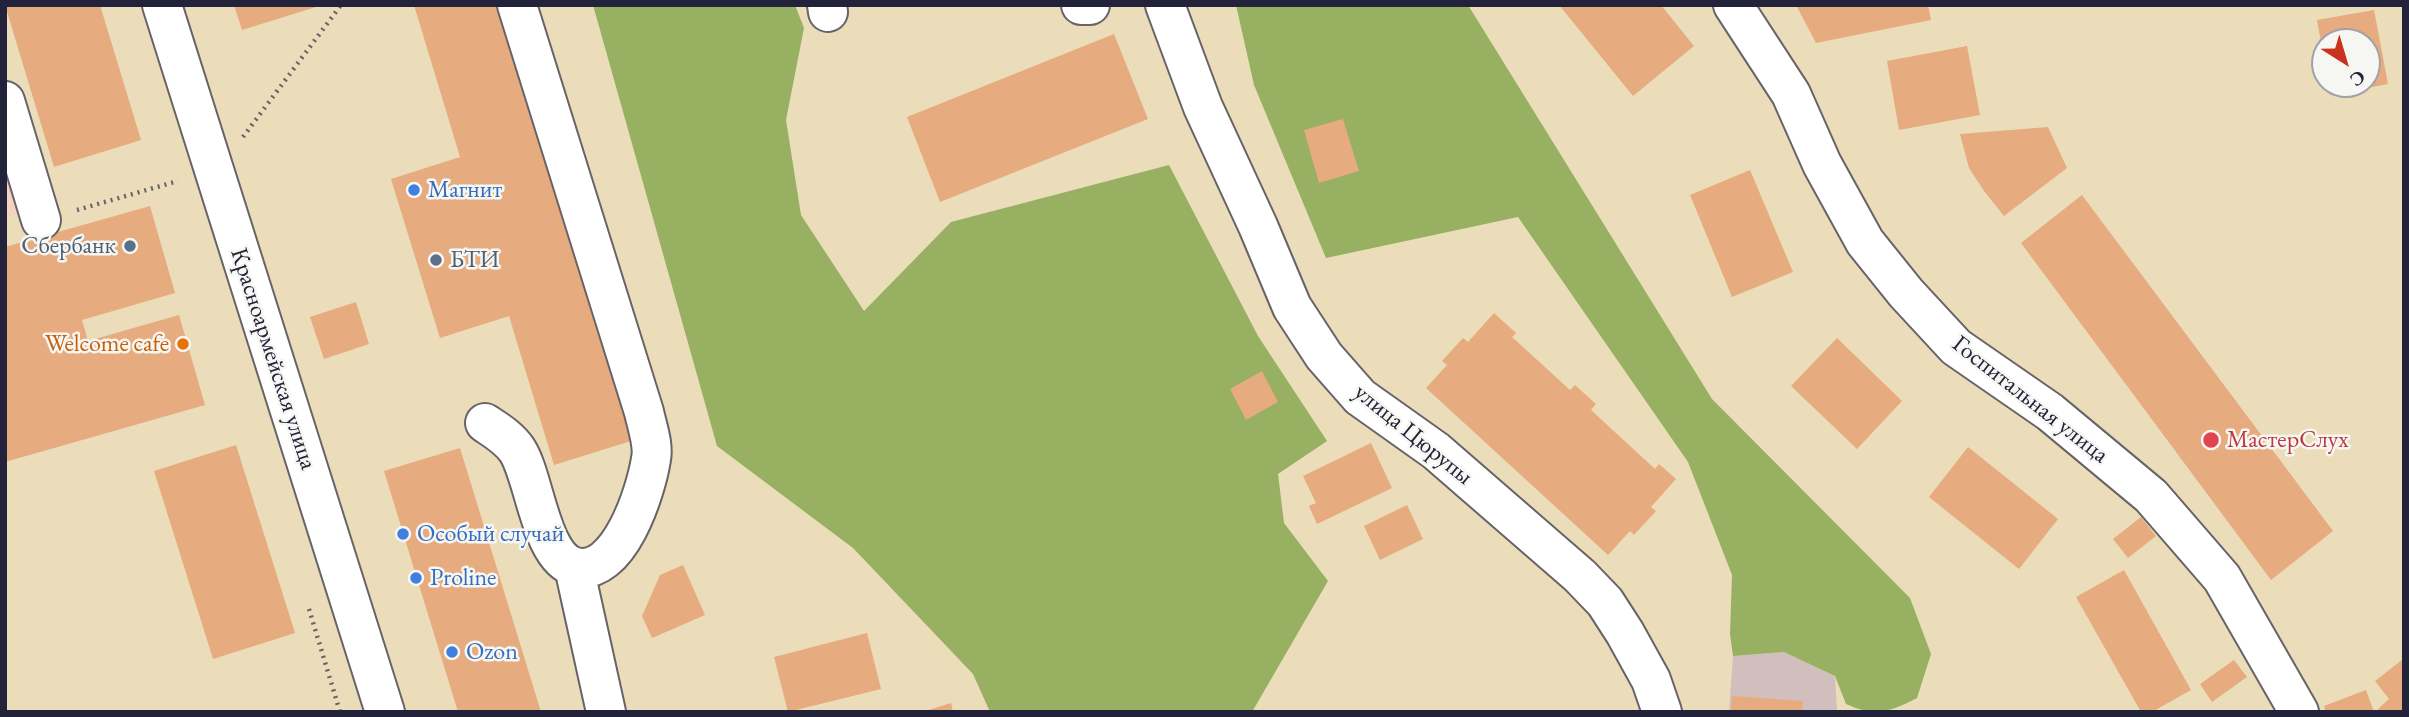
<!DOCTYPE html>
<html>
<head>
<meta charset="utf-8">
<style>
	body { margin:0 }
	#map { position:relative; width:2409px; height:717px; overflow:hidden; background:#ebddba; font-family:"EB Garamond",serif }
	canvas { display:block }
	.frame { position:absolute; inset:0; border:7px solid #22223b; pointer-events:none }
	.north { position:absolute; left:2311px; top:28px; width:70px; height:70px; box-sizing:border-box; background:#f6f6f2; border:2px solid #a1a1a9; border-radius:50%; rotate:143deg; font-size:19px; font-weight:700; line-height:28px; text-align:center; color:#22223b }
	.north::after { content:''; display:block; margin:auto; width:24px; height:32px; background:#c8321e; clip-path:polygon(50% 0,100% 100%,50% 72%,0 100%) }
</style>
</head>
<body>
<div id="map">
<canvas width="2409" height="717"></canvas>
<div class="frame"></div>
<div class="north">С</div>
</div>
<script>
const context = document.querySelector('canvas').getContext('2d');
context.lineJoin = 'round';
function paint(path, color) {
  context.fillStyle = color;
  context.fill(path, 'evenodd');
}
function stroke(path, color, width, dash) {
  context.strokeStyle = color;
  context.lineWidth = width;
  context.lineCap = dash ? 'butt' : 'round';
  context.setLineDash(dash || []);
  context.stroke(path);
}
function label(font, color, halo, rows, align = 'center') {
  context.font = font + ' "EB Garamond",serif';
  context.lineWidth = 5;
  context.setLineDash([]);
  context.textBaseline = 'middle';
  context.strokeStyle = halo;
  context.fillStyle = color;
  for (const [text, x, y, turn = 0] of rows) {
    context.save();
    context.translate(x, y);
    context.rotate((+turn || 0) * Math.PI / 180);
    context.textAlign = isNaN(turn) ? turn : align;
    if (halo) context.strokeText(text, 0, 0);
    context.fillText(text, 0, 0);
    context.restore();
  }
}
const built = new Path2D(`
	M5 139 25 211 5 217Z`);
const industrial = new Path2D(`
	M1784 652 1835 676 1837 712H1729L1733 656Z`);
const forest = new Path2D(`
	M593 5H795L804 28 786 120 801 215 864 311 951 222 1169 165 1258 336 1327 441 1278 474 1284 523 1328 581 1252 712H990L973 674 853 548 717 446Z
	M1236 5H1468L1712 399 1910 598 1931 654 1917 698C1890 712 1875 717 1846 704L1835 676 1784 652 1733 656 1730 634 1732 575 1688 462 1518 217 1326 258 1254 85Z`);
const building = new Path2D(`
	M5 5H100L141 140 54 167Z
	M234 5H319V6L242 30Z
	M414 5H502L634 440 554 465 509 316 440 338 391 179 460 157Z
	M1559 5H1661L1694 46 1633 96Z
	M1796 5H1928L1931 20 1816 43Z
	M2374 10 2388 84 2330 95 2328 84H2367V42H2325L2324 59 2317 20Z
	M1114 34 1148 119 940 202 907 117Z
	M1967 46 1980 115 1899 130 1887 61Z
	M1343 119 1359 171 1319 183 1304 130Z
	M2048 127 2067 168 2004 216 1984 191 1969 168 1960 134Z
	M1750 170 1793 272 1732 297 1690 195Z
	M2082 195 2333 531 2271 580 2021 243Z
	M150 206 175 293 82 320 88 341 179 315 205 405 5 462V247Z
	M356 302 369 344 324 359 310 317Z
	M1494 313 1516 333 1512 337 1570 390 1575 385 1596 404 1591 410 1655 469 1659 464 1676 479 1651 507 1656 511 1634 535 1630 531 1608 555 1426 388 1447 365 1442 361 1463 338 1468 342Z
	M1837 338 1902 401 1857 449 1791 386Z
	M1262 371 1278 402 1246 420 1230 389Z
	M1371 443 1392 488 1317 524 1309 506 1316 503 1303 476Z
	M236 445 295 633 213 659 154 471Z
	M1968 447 2058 519 2019 569 1929 497Z
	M460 448 541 712H458L384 471Z
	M1407 505 1423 539 1380 560 1364 526Z
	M2141 517 2156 536 2128 558 2113 539Z
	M683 565 705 615 652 638 642 616 660 575Z
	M2124 570 2191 690 2152 712H2141L2076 597Z
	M867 633 881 689 788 712 774 657Z
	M2234 660 2247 677 2212 702 2200 684Z
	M2402 660 2404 712H2380L2378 709 2389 699 2375 681Z
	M2366 690 2374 712H2326L2324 706Z
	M1732 696 1803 701 1802 712H1731Z
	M951 703 953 712H925V711Z`);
const path = new Path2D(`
	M243 137 341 5
	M77 210 178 181
	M309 609 340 712`);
const minor = new Path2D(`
	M162 5 385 712
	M827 5 828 12
	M1081 5H1090
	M1165 5 1203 107 1258 226 1292 307 1324 356 1360 397 1436 451 1580 576 1605 602 1625 633 1651 680 1662 712
	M1733 5 1791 94 1822 164 1865 242 1906 293 1956 347 2050 412 2151 496 2222 578 2299 712
	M5 101 41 220
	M485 423C497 431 509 438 517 450 535 477 540 558 575 567 619 578 646 491 651 459 654 445 647 426 644 412L517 5
	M574 567 606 712`);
const markers = [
	[414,190,7,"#3f7fe0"],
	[130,246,7,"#5c6f8a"],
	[436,260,7,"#5c6f8a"],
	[183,344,7,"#e8710a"],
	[2211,440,9,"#e0444e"],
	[403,534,7,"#3f7fe0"],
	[416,578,7,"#3f7fe0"],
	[452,652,7,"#3f7fe0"]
];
const shopNames = [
	["Магнит",428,190],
	["Особый случай",417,534],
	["Proline",430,578],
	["Ozon",466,652]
];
const serviceNames = [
	["Сбербанк",116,246],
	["БТИ",450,260,"left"]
];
const foodNames = [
	["Welcome cafe",169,344]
];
const streetNames = [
	["Красноармейская улица",273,359,72],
	["Госпитальная улица",2030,400,38],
	["улица Цюрупы",1413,435,39]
];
const healthNames = [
	["МастерСлух",2227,440]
];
paint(built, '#f5d2c2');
paint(industrial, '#d1bfbd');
paint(forest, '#97b062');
paint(building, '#e6ab7e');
stroke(minor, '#686367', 42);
stroke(path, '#686367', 4.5, [2, 5]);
stroke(minor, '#fff', 38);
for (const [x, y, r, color] of markers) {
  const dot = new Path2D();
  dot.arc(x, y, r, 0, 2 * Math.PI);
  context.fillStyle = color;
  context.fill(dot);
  stroke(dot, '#f6f6f2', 2.5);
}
label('24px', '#366cbe', '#f6f6f2', shopNames, 'left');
label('24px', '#4e5e75', '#f6f6f2', serviceNames, 'right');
label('24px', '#c56008', '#f6f6f2', foodNames, 'right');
label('24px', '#22223b', '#f6f6f2', streetNames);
label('24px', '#be3a42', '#f6f6f2', healthNames, 'left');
</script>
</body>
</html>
